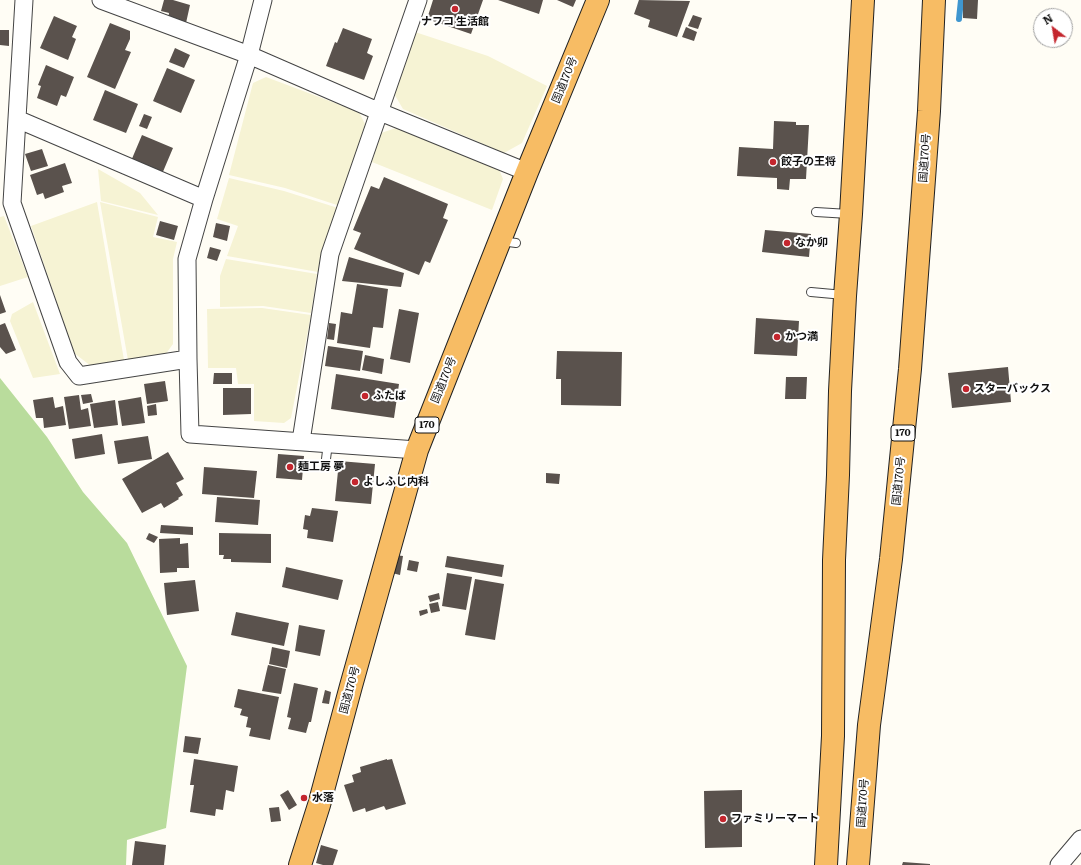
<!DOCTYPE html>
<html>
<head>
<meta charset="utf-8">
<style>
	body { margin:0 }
	#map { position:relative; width:1081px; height:865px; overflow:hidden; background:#fffdf5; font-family:Literata,serif }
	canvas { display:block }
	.north { position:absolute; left:1033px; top:8px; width:40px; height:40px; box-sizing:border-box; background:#fff; border:1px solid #a0a0a0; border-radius:50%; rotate:329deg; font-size:11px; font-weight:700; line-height:16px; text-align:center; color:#111 }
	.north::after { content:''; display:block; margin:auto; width:14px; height:18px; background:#c4262e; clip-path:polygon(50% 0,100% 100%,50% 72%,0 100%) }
</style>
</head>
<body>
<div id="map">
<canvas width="1081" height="865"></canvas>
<div class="north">N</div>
</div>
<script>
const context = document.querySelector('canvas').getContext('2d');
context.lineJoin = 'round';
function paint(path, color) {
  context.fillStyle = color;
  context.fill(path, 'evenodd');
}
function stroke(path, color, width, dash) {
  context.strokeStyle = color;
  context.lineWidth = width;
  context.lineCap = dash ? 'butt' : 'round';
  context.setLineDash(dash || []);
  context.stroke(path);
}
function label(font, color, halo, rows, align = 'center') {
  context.font = font + ' Literata,"Noto Sans JP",serif';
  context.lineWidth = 4;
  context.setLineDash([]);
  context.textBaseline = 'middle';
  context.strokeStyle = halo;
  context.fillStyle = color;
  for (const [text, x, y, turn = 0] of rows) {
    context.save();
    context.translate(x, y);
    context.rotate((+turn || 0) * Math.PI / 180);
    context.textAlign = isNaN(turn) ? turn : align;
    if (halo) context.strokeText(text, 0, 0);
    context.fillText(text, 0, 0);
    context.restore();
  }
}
const farmland = new Path2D(`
	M415 32 488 56 547 86 522 143 504 153 403 109 393 92Z
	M266 77 359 112 365 124 340 206 285 188 229 175 253 83Z
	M396 128 498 167 503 179 492 210 372 162 381 133Z
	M98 169 140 193 158 215 101 201Z
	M229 178 284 191 338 208 318 272 227 256 238 226 217 219Z
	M97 202 124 360 91 366 74 353 31 226Z
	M100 202 158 217 153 237 177 242 173 259V344L165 355 128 360Z
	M4 216 28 277 0 286V217Z
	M226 259 317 274 311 313 263 306 220 307V276Z
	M33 302 60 374 33 378 10 321 12 314Z
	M262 308 311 315 291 418 284 423 254 421V384H238L236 368H208L207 309Z`);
const forest = new Path2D(`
	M0 378 47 437 83 492 127 543 187 666 166 828 127 840 126 865H0Z`);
const stream = new Path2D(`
	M959 19 961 0`);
const building = new Path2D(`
	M164 0H173L190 5 186 23 168 19 169 13 161 11Z
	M433 0H483L471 34 427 19Z
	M498 0H543L539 14Z
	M557 0H576L573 7Z
	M639 0 690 1 677 37 648 27 650 20 634 14Z
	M963 0H978L977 19 963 18Z
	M693 15 702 18 698 29 688 26Z
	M54 16 77 26 72 37 76 39 68 60 40 48Z
	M110 23 130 31V39L125 50 131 52 115 89 87 77Z
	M686 27 697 32 694 41 682 37Z
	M343 28 372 39 367 53 373 56 364 80 326 66 335 42 337 43Z
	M0 30H9V46L0 45Z
	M175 48 190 55 184 68 169 62Z
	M46 65 74 77 66 97 61 95 57 106 37 98 41 86 38 85Z
	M167 68 195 80 181 113 153 101Z
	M105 90 138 104 126 133 93 120Z
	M144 114 152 117 147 129 139 126Z
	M774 121 796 122V125H809L806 179H790L789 190 777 189V178L737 176 739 147 773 149Z
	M142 135 173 148 162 174 131 161Z
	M42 149 48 166 31 171 25 154Z
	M65 163 72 183 62 186 64 192 45 199 43 193 37 195 30 175Z
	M384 177 448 204 443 218 448 220 430 263 425 261 419 275 354 249 361 233 353 230 371 186 379 189Z
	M160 221 178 226 174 240 156 235Z
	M216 223 230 226 227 241 213 237Z
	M765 230 811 234 809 257 762 252Z
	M210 247 221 250 217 261 207 258Z
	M349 257 404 273 401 287 342 281Z
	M357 284 388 289 383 328 373 327 370 348 337 343 341 312 352 314Z
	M0 295 6 312 0 314Z
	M399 309 419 313 410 363 390 359Z
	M756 318 799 321 797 356 754 354Z
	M5 323 16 350 6 354 0 347V325Z
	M329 323 336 324 334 340 327 339Z
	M328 346 363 351 360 371 325 366Z
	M557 351 622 352 621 406 561 405V379H556Z
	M365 355 384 359 382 374 362 370Z
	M1008 367 1011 402 952 408 948 373Z
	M214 373H232V384H213Z
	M336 374 399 384 394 418 331 409Z
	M786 377H807L806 399H785Z
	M165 381 168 401 147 404 144 384Z
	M223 388H251V414L223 415Z
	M91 394 93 402 83 404 81 395Z
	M79 395 81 410 88 408 91 426 69 429 64 397Z
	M53 397 55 408 63 406 66 425 44 428 43 418H36L33 400Z
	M141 397 145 423 122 426 118 401Z
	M115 400 118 425 94 428 90 404Z
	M156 404 157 415 148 416 147 406Z
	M102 434 105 454 75 459 72 439Z
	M148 436 152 459 118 464 114 441Z
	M168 452 184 479 176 483 183 495 178 498 179 499 164 508 161 503 142 513 122 479Z
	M278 454 304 456 302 480 276 478Z
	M339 461 375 464 371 504 335 501Z
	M204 467 257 471 254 498 202 494Z
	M546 473 560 474 559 484 546 483Z
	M217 497 260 500 258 525 215 522Z
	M312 508 338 511 333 542 307 538 308 530 303 529 305 515 310 516Z
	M161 525 193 527V535L160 533Z
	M149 533 158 537 154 543 146 539Z
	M219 533 271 534V563L231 562V559H223L224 555H219Z
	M180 538V544L188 543 189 568H177V572L160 573 159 539Z
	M395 555 403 556 400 575 392 573Z
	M447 556 504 565 502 577 445 567Z
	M409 560 419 562 417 572 407 570Z
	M286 567 343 580 338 600 282 587Z
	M447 573 472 577 466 610 442 606Z
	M475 579 504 584 495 640 465 635Z
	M195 580 199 611 167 615 164 583Z
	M439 593 440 599 430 602 428 596Z
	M438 602 440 611 431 613 429 604Z
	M427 609 428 613 420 616 419 611Z
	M236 612 289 623 284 646 231 635Z
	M299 625 325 630 320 656 295 651Z
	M272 647 290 651 287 668 269 664Z
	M268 665 286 669 281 694 262 691Z
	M294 683 318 688 311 722H309L306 733 288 729 291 718 287 717Z
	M238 689 279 697 270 740 249 736 251 728 246 727 248 717 240 715 242 709 234 707Z
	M325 690 331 692 329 704 322 703Z
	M185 736 201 738 198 754 183 752Z
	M194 759 238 766 234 792 226 790 223 810 216 809 215 816 190 812 194 785H190Z
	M387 759V760L392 759 406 804 386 810 384 806 366 812 365 808 353 812 344 785 354 782 352 775 361 772 360 767Z
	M288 790 297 805 289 810 280 795Z
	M742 790V847L705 848 704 791Z
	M279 807 281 821 271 822 269 808Z
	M135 841 166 845 164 865H132Z
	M321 845 338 850 333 865H323L316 863Z
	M903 862 930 864V865H902Z`);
const service = new Path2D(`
	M816 212 849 214
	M501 241 516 243
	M811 292 844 295
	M326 459 328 443`);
const minor = new Path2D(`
	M24 0 12 203 68 362 79 376 188 359
	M101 0 249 55 380 112 527 172
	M263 0 249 55 204 199 187 259 188 359 190 434 417 450
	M17 119 204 199
	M301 441 330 254 418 0
	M1059 865 1081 839`);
const trunk = new Path2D(`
	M300 865 319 805 351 686 417 450 527 172 598 0
	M826 865 833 736 834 560 838 475 840 391 845 296 851 214 863 0
	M858 865 869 725 891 559 910 369 929 111 934 0`);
const markers = [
	[455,9,4,"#c4262e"],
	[773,162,4,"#c4262e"],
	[787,243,4,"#c4262e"],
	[777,337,4,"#c4262e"],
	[966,389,4,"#c4262e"],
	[365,396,4,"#c4262e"],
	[290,467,4,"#c4262e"],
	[355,482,4,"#c4262e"],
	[304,798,4,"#c4262e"],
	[723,819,4,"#c4262e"]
];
const shields = [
	[427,425,24],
	[903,433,24]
];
const shieldNames = [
	["170",427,425],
	["170",903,433]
];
const poiNames = [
	["ナフコ 生活館",455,22,"center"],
	["餃子の王将",781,162],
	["なか卯",795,243],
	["かつ満",785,337],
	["スターバックス",974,389],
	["ふたば",373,396],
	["麺工房 夢",298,467],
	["よしふじ内科",363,482],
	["水落",312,798],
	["ファミリーマート",731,819]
];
const streetNames = [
	["国道170号",565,80,-68],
	["国道170号",925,158,-86],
	["国道170号",444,380,-68],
	["国道170号",899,481,-84],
	["国道170号",350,690,-75],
	["国道170号",863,803,-86]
];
paint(farmland, '#f6f3d4');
paint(forest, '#b9dc9c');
stroke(stream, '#3f96cf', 6);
paint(building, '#5a524d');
stroke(service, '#444', 10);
stroke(minor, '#444', 19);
stroke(trunk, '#222', 24);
stroke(service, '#fff', 8);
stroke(minor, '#fff', 17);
stroke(trunk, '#f7bc64', 22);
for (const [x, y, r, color] of markers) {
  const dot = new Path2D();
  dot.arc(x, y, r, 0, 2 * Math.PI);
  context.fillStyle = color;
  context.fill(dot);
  stroke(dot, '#fff', 1.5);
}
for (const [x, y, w] of shields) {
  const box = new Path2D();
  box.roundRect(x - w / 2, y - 8, w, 16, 3);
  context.fillStyle = '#fff';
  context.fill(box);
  stroke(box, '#111', 1);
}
label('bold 10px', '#111', null, shieldNames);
label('bold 11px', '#111', '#fff', poiNames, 'left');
label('11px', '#111', '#fff', streetNames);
</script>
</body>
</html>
